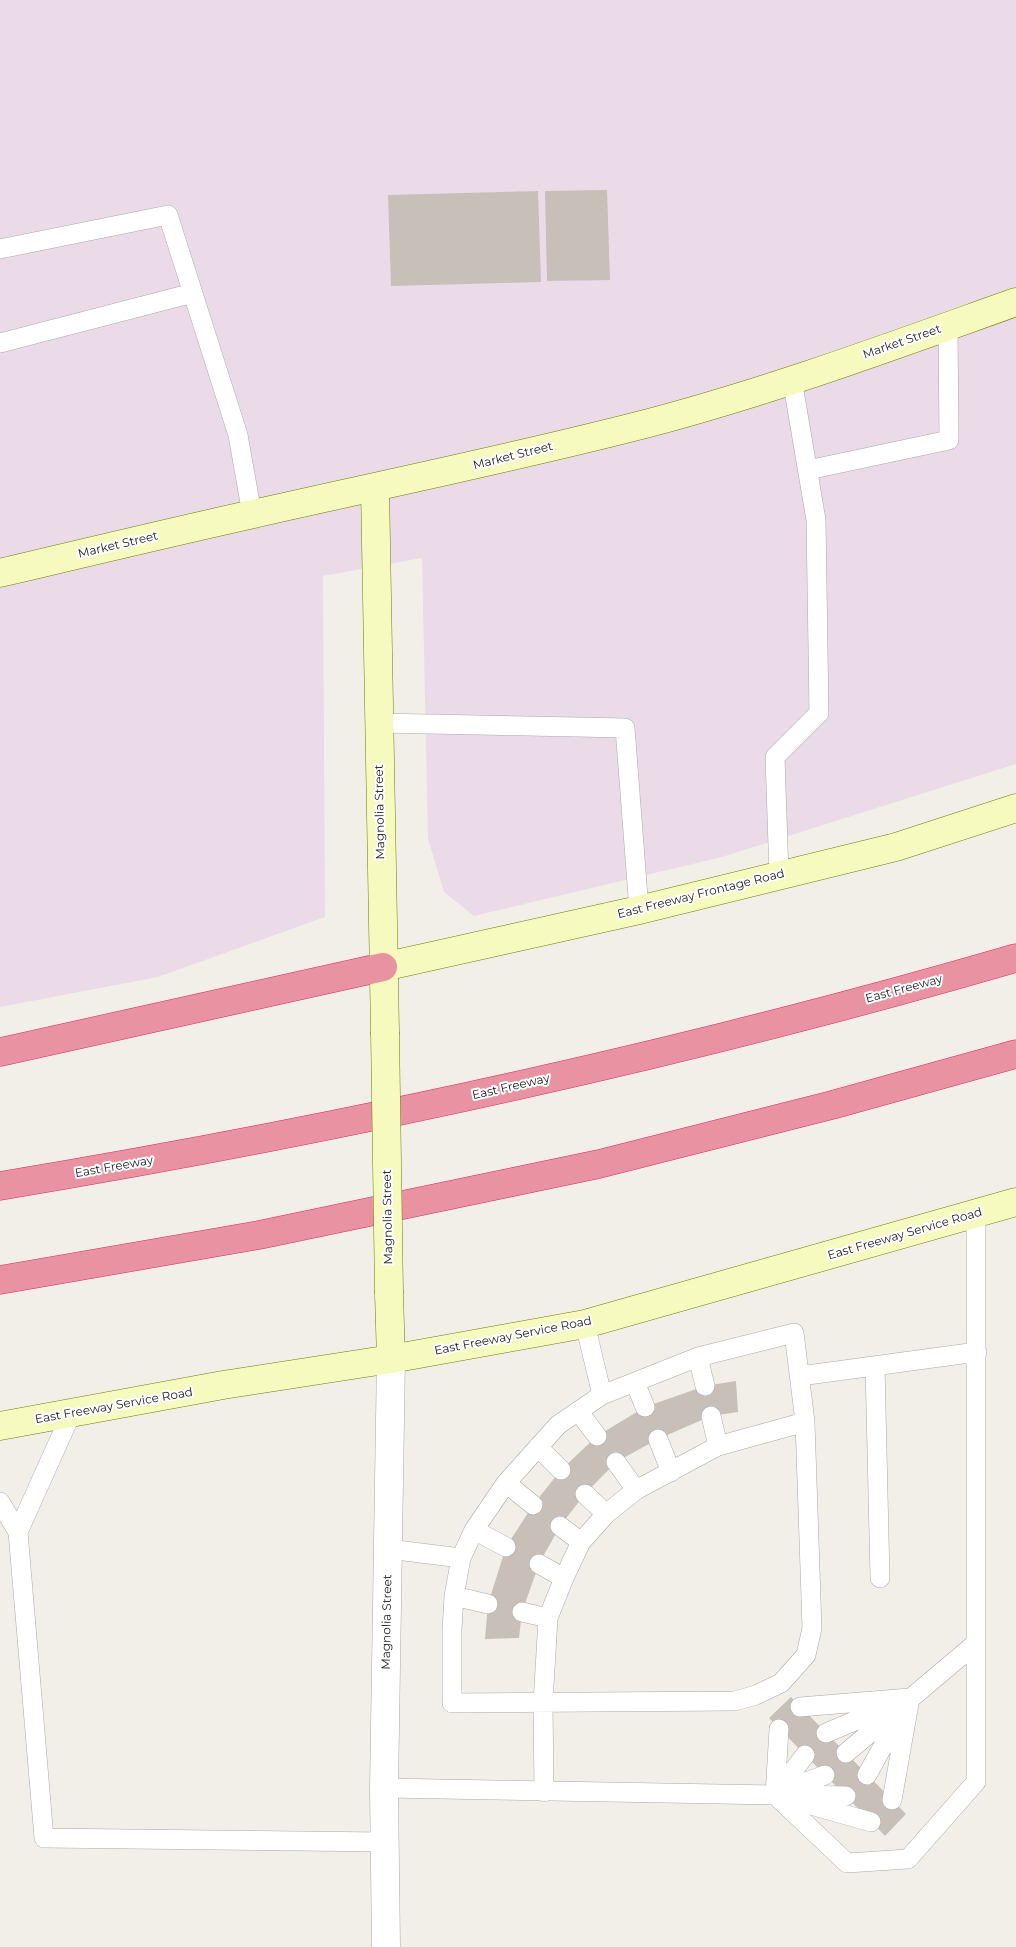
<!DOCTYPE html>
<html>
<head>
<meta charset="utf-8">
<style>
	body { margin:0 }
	canvas { display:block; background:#f2efe9 }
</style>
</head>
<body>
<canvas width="1016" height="1947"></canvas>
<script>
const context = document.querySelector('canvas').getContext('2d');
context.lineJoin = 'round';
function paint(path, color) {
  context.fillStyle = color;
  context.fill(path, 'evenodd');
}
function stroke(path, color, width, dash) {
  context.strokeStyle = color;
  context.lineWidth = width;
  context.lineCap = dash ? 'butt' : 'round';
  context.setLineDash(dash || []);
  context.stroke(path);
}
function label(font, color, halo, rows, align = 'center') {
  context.font = font + ' Montserrat,sans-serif';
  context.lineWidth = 4;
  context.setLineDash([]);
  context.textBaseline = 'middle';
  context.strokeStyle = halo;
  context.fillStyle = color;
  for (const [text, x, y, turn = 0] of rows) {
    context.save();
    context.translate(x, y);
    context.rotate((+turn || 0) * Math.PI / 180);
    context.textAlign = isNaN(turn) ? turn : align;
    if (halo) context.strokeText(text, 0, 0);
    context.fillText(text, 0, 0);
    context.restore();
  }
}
const industrial = new Path2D(`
	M0 0H1016V764L722 857 474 916 444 892 428 839 422 558 323 576 325 917 158 977 0 1007Z`);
const building = new Path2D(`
	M607 190 610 280 547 281 545 191Z
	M538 191 541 282 391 286 388 195Z
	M736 1381 738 1412 711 1416 658 1439 616 1462 585 1494 560 1526 539 1564 522 1612 519 1638 485 1639 488 1604 506 1547 533 1505 561 1470 597 1436 645 1407 705 1386Z
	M791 1697 906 1814 885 1836 769 1718Z`);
const lane = new Path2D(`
	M0 249 168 215 238 435 252 514
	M0 343 193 293
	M808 470 949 440 948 326
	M379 723 625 728 639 910
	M779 875 775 757 819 713 816 520 792 379
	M585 1324 602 1395
	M698 1357 705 1386
	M875 1366 880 1578
	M800 1376 977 1352
	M635 1382 645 1407
	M578 1411 597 1436
	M71 1414 18 1532 44 1838 384 1842
	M711 1416 718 1446
	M658 1439 671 1472
	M538 1447 561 1470
	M616 1462 636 1490
	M506 1483 533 1505
	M585 1494 606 1514
	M0 1502 18 1532
	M560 1526 581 1542
	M474 1530 506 1547
	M388 1549 461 1558
	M539 1564 564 1578
	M454 1596 488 1604
	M522 1612 548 1618
	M800 1707 910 1698
	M826 1733 895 1704
	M846 1753 975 1644
	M867 1775 903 1710
	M384 1788 775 1795 847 1863 908 1859 976 1782V1214
	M783 1791 825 1775
	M544 1792 543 1703 548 1618 564 1578 581 1542 606 1514 636 1490 718 1446 805 1422 794 1333 698 1357 635 1382 602 1395 558 1425 506 1483 474 1530 461 1558 454 1596 452 1630V1703L735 1701 756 1695 781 1683 806 1655 812 1628 805 1422
	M776 1794 805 1755
	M775 1795 779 1729
	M801 1795 846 1796
	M779 1796 871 1822
	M892 1800 910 1698`);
const street = new Path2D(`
	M386 1947 384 1788 391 1359`);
const secondary = new Path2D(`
	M375 488 385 1032
	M0 573C84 553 168 533 253 514 385 484 518 457 649 423 774 390 895 345 1016 302
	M383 967 639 910 896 847 1016 808
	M389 1293 391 1359
	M0 1426 223 1385 391 1359 585 1324 1016 1202`);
const highway = new Path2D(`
	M0 1052 383 967
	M0 1186C342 1129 683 1055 1016 958
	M0 1280 259 1235 599 1164 832 1105 1016 1054`);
const secondaryBridge = new Path2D(`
	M385 1032 389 1293`);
const streetNames = [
	["Market Street",902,342,-19],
	["Market Street",513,456,-14],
	["Market Street",118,545,-13],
	["Magnolia Street",380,812,-91],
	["East Freeway Frontage Road",701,894,-14],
	["East Freeway",904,989,-15],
	["East Freeway",511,1087,-13],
	["East Freeway",114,1167,-10],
	["Magnolia Street",388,1217,-91],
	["East Freeway Service Road",905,1234,-16],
	["East Freeway Service Road",513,1336,-11],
	["East Freeway Service Road",114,1406,-10],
	["Magnolia Street",387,1622,-89]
];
paint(industrial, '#ebdbe8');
paint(building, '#c7bfb8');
stroke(lane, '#a9a9a9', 20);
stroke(street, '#a9a9a9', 29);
stroke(secondary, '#707d05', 29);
stroke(highway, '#dc2a67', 29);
stroke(lane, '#fff', 19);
stroke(street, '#fff', 28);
stroke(secondary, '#f7fabf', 28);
stroke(highway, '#e892a2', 28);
stroke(secondaryBridge, '#707d05', 29, []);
stroke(secondaryBridge, '#f7fabf', 28);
label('12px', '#222', '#fff', streetNames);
</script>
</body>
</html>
